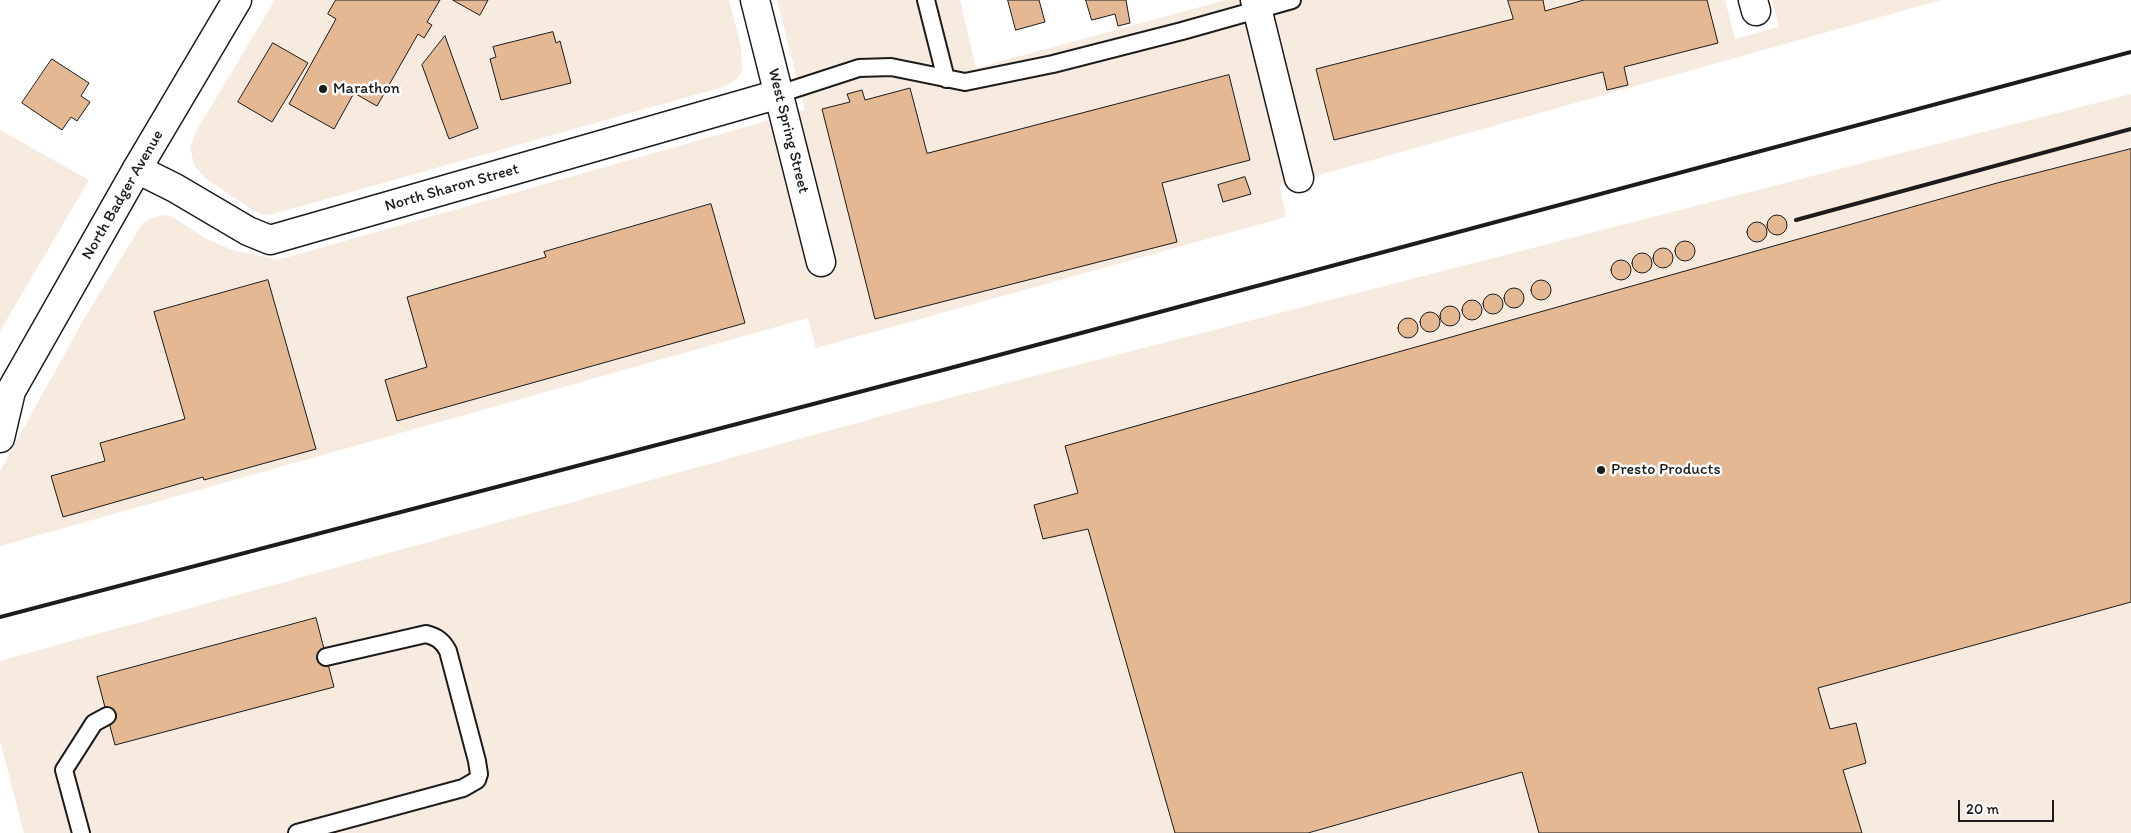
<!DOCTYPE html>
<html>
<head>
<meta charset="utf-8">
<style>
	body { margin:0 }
	#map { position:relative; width:2131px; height:833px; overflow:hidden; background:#fff; font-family:Itim,sans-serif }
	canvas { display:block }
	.scale { position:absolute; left:1958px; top:800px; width:96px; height:22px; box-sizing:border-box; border:2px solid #1c1c1c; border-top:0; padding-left:6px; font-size:15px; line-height:18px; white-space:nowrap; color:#1c1c1c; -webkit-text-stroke:4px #fff; paint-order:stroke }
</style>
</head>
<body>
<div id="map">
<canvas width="2131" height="833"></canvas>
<div class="scale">20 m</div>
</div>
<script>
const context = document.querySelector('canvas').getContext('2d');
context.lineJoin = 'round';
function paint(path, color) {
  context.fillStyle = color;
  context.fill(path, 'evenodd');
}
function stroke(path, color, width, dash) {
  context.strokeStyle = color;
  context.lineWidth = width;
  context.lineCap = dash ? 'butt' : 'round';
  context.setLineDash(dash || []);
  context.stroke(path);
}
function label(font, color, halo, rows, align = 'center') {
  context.font = font + ' Itim,sans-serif';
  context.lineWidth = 5;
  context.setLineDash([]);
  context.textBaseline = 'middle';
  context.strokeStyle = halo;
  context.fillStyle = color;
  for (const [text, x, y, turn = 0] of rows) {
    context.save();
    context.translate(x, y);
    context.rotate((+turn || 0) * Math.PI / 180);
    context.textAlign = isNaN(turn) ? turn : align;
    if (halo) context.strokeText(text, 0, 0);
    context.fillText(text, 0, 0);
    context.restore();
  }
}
const built = new Path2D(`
	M275 0H729L741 47 742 71 737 79 723 87 273 214 263 215 253 210 205 178 194 165 190 147 197 130Z
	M777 0H960L976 68 1226 0H1725L1735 39 1779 27 1772 0H1941L1280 186 1286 217 816 348 808 318 0 546V471L84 319 142 224 149 219 163 215 171 216 206 239 232 250 275 259 285 258 805 110Z
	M2131 94V833H24L0 741V661L918 406Z
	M0 130 89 180 0 331Z`);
const building = new Path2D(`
	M336 0H440L427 22 432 25 424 38 418 34 377 106 354 93 334 129 289 104 336 19 328 14Z
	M453 0H488L480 15Z
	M1008 0H1039L1045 22 1016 30Z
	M1086 0H1126L1130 23 1118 26 1115 14 1092 20Z
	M1508 0H1543L1545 11 1584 0H1707L1718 43 1624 67 1628 85 1607 90 1603 72 1334 140 1316 69 1513 19Z
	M553 32 556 43 560 41 571 83 501 100 490 59 496 57 493 47Z
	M445 36 478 128 449 139 422 65Z
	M273 43 308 63 272 122 238 102Z
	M52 59 89 83 81 96 90 102 77 121 71 117 62 130 22 103Z
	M1229 75 1250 160 1162 183 1177 242 875 319 822 109 850 102 847 94 862 90 865 100 910 88 927 153Z
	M2131 149V602L1818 688 1830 729 1856 723 1866 763 1843 770 1862 833H1539L1522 772 1308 833H1175L1088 529 1043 539 1034 505 1078 493 1065 446 1997 183Z
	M1245 177 1251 194 1223 202 1218 185Z
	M711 204 745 323 397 421 385 380 427 367 407 297 546 257 544 252Z
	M1767 225a10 10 0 1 1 20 0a10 10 0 1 1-20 0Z
	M1747 232a10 10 0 1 1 20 0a10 10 0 1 1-20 0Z
	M1675 251a10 10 0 1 1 20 0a10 10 0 1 1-20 0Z
	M1653 258a10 10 0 1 1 20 0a10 10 0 1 1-20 0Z
	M1632 263a10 10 0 1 1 20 0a10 10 0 1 1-20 0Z
	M1611 270a10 10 0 1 1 20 0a10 10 0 1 1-20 0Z
	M268 280 316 449 204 480 203 477 63 517 51 476 105 461 100 443 185 419 154 312Z
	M1531 290a10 10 0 1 1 20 0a10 10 0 1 1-20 0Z
	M1504 298a10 10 0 1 1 20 0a10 10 0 1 1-20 0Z
	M1483 304a10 10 0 1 1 20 0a10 10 0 1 1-20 0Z
	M1462 310a10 10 0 1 1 20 0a10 10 0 1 1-20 0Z
	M1440 316a10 10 0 1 1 20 0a10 10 0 1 1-20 0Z
	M1420 322a10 10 0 1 1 20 0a10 10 0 1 1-20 0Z
	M1398 328a10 10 0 1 1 20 0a10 10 0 1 1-20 0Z
	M316 618 334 687 115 745 97 677Z`);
const lane = new Path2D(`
	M926 0 946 79
	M779 94 859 68 891 67 965 82 1053 64 1182 31 1292 0
	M81 833 64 770 94 723 107 716
	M297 833 463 788 477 780 479 774 477 761 448 651C443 641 437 637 426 634L326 657`);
const street = new Path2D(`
	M755 0 821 262
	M1255 0 1299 178
	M1753 0 1756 11
	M137 169 175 188 248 231 270 240 779 94`);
const secondary = new Path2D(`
	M0 438 11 391 137 169 237 0`);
const rail = new Path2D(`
	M1796 220 2131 129
	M0 617 943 370 2131 52`);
const markers = [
	[323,89,5,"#1c1c1c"],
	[1601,470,5,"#1c1c1c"]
];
const poiNames = [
	["Marathon",333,89],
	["Presto Products",1611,470]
];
const streetNames = [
	["West Spring Street",788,131,76],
	["North Sharon Street",452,188,-16],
	["North Badger Avenue",123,195,-60]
];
paint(built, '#f7eadf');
paint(building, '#e3b893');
stroke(building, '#1c1c1c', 1);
stroke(lane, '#1c1c1c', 20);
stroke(street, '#1c1c1c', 31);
stroke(secondary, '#1c1c1c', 31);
stroke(lane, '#fff', 16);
stroke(street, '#fff', 28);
stroke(secondary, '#fff', 28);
stroke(rail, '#1c1c1c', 4);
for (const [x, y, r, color] of markers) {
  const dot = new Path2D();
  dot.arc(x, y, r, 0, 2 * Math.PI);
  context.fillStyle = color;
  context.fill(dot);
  stroke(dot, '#fff', 2);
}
label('16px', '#1c1c1c', '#fff', poiNames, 'left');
label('16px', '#1c1c1c', '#fff', streetNames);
</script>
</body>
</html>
